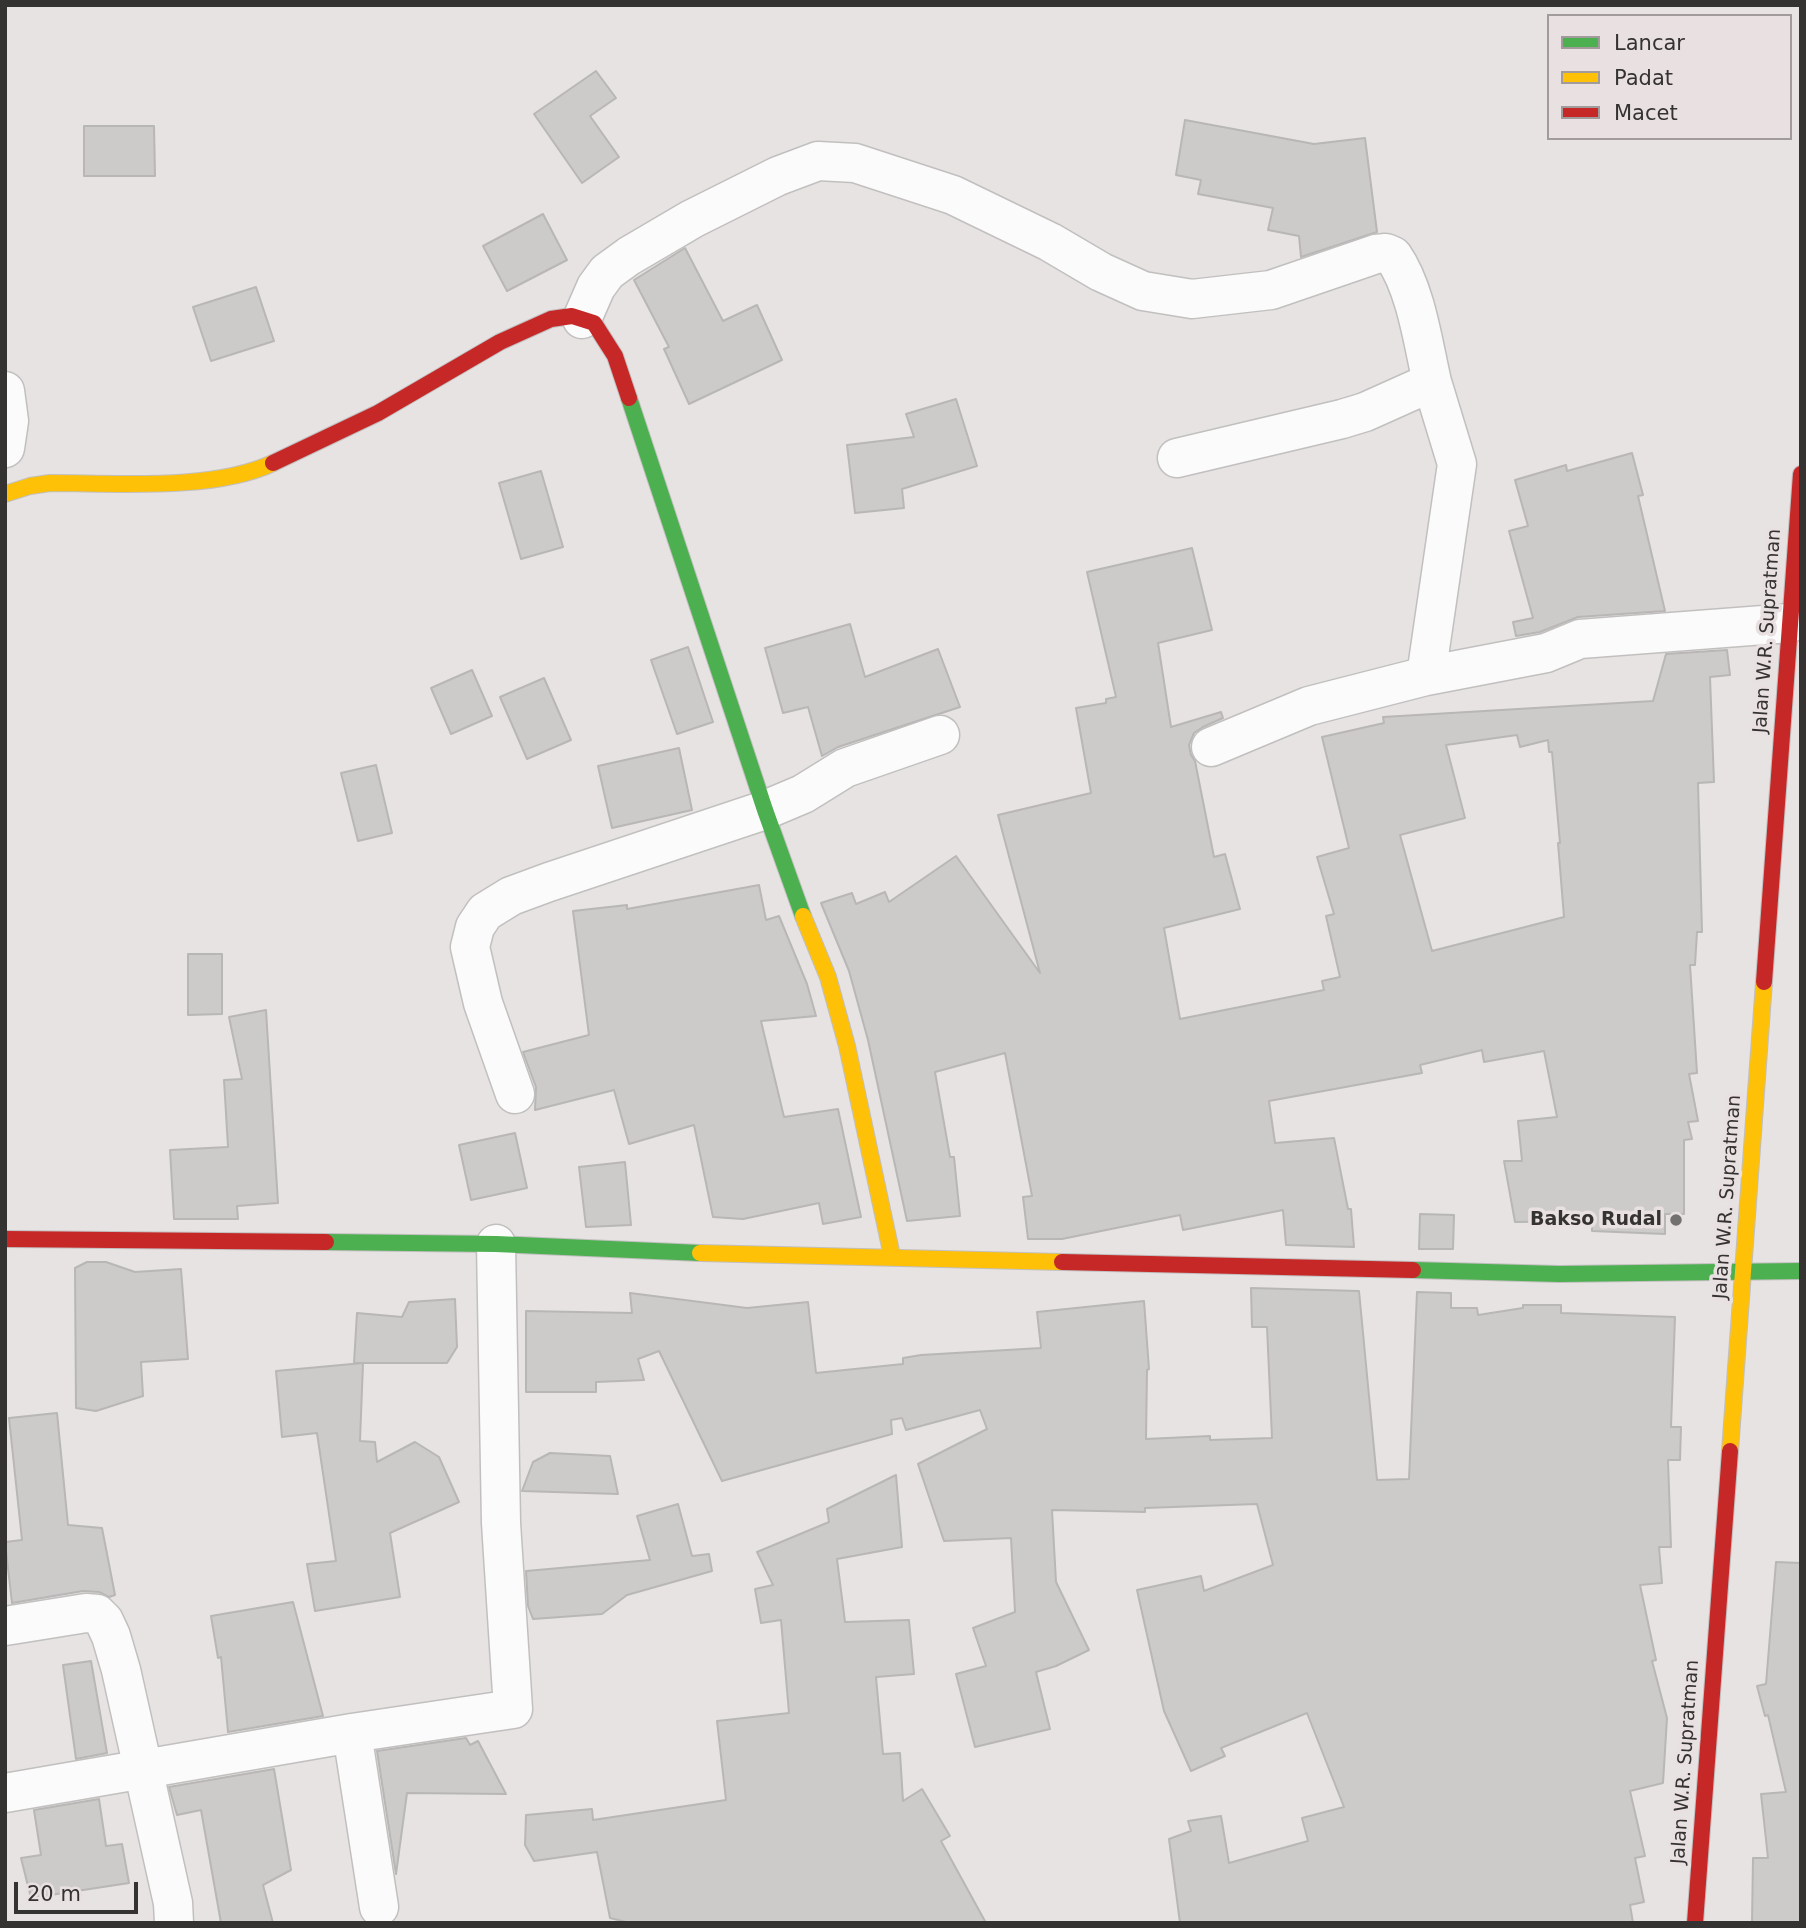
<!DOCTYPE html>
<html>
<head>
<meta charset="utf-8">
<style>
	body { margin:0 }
	#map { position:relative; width:1806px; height:1928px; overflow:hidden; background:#e7e3e3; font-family:"DejaVu Sans",sans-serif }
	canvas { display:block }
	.frame { position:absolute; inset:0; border:7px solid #353232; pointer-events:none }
	.legend { position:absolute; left:1547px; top:14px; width:245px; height:126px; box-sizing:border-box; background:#e9e1e1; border:2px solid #a19b9b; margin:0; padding:9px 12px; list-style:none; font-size:21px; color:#353232 }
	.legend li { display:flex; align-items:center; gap:14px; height:35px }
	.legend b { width:35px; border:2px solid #a19b9b }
	.scale { position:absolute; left:14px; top:1882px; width:124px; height:32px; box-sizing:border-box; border:4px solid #353232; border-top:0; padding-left:9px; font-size:21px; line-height:24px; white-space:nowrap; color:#353232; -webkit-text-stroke:5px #e9e1e1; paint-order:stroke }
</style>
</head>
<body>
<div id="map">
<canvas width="1806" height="1928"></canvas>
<div class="frame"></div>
<ul class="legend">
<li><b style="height:9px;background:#4caf50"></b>Lancar</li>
<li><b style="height:9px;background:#ffc107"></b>Padat</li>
<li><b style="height:9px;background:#c62828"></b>Macet</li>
</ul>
<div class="scale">20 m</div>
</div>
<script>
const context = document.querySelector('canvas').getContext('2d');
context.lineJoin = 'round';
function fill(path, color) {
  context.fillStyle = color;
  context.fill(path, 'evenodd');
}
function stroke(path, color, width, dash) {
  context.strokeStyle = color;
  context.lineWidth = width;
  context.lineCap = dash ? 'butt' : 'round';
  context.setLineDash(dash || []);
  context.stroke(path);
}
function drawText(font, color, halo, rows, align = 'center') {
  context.font = font + ' "DejaVu Sans",sans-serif';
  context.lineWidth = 7;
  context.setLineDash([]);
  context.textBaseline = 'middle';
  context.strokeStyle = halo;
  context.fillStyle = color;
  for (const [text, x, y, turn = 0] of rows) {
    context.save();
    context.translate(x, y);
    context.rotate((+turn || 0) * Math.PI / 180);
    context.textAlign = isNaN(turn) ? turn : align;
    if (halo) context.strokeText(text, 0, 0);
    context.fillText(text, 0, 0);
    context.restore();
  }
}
const building = new Path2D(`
	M 596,71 L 616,98 L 590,116 L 619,157 L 582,183 L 534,114 Z
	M 1185,120 L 1314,144 L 1365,138 L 1377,232 L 1301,257 L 1299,236 L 1268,230 L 1273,208 L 1198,194 L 1201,180 L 1176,175 Z
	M 84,126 L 154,126 L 155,176 L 84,176 Z
	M 543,214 L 567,260 L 507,291 L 483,246 Z
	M 685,248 L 723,321 L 757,305 L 782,360 L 689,404 L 664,349 L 669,347 L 634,280 Z
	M 256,287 L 274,341 L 211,361 L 193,307 Z
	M 956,399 L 977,466 L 902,489 L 904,508 L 855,513 L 847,445 L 914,437 L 906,414 Z
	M 1632,453 L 1643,495 L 1638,496 L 1665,611 L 1578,617 L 1540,632 L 1516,636 L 1513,622 L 1533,618 L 1509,531 L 1528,526 L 1515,480 L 1566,465 L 1567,471 Z
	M 541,471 L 563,547 L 521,559 L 499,483 Z
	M 1192,548 L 1212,630 L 1158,643 L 1171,727 L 1221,712 L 1223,718 L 1203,727 L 1194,733 L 1189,745 L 1191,755 L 1195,761 L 1214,857 L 1225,854 L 1240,909 L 1164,928 L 1180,1019 L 1324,990 L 1322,981 L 1340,977 L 1326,916 L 1334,914 L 1317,857 L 1349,848 L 1322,737 L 1384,723 L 1383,717 L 1653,701 L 1666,654 L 1727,650 L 1730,675 L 1710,677 L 1714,782 L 1698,783 L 1702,932 L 1697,932 L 1695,965 L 1690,965 L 1697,1073 L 1689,1074 L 1698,1121 L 1688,1122 L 1692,1139 L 1684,1140 L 1684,1214 L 1665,1214 L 1665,1234 L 1592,1231 L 1592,1221 L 1515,1222 L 1504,1161 L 1522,1161 L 1518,1121 L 1557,1117 L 1544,1051 L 1484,1062 L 1482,1050 L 1420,1065 L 1422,1073 L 1269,1101 L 1275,1143 L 1334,1138 L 1348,1209 L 1351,1209 L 1354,1247 L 1286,1245 L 1283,1210 L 1183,1230 L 1180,1215 L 1062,1239 L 1028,1239 L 1023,1197 L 1032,1196 L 1005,1053 L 935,1072 L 950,1157 L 954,1157 L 960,1216 L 907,1221 L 868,1040 L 849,971 L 821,903 L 852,893 L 856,904 L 885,892 L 889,902 L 956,856 L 1040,973 L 998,815 L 1091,793 L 1076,708 L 1106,703 L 1106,699 L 1116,697 L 1087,572 ZM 1517,735 L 1520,747 L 1548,740 L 1549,752 L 1552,752 L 1560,843 L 1558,843 L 1564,917 L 1432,951 L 1400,835 L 1465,818 L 1446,745 Z
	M 850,624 L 865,677 L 938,649 L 960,707 L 838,747 L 822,756 L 808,707 L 783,713 L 765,648 Z
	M 688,647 L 713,722 L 677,734 L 651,660 Z
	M 472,670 L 492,716 L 451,734 L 431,688 Z
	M 544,678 L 571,740 L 527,759 L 500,697 Z
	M 679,748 L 692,810 L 612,828 L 598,766 Z
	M 376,765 L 392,833 L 358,841 L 341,773 Z
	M 759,885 L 766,920 L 779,916 L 807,984 L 816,1016 L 761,1021 L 784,1117 L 838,1109 L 861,1217 L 823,1224 L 819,1203 L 743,1219 L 713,1217 L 694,1125 L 629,1144 L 614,1090 L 535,1110 L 536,1087 L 523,1052 L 589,1035 L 573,911 L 627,905 L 627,909 Z
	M 188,954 L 222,954 L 222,1014 L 188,1015 Z
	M 266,1010 L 278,1203 L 237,1206 L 238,1219 L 174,1219 L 170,1150 L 228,1147 L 224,1080 L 242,1079 L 229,1017 Z
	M 515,1133 L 527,1188 L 471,1200 L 459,1145 Z
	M 625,1162 L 631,1225 L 586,1227 L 579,1167 Z
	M 1420,1214 L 1454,1215 L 1453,1249 L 1419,1249 Z
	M 87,1262 L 106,1262 L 135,1272 L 181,1269 L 188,1359 L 141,1362 L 143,1396 L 96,1411 L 76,1408 L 75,1268 Z
	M 1251,1288 L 1359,1291 L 1377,1480 L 1409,1479 L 1417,1292 L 1451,1293 L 1451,1308 L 1477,1308 L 1478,1315 L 1523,1308 L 1523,1305 L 1561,1305 L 1561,1313 L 1675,1317 L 1671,1427 L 1681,1427 L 1680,1460 L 1668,1460 L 1671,1547 L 1659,1547 L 1662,1583 L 1640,1585 L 1656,1660 L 1652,1661 L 1667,1718 L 1663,1783 L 1630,1791 L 1645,1856 L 1635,1858 L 1644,1902 L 1630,1905 L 1633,1923 L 1180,1923 L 1169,1839 L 1191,1831 L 1188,1821 L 1221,1816 L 1229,1863 L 1308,1841 L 1302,1818 L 1344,1807 L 1307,1713 L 1221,1748 L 1225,1756 L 1191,1771 L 1164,1711 L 1137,1590 L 1201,1576 L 1204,1591 L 1273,1565 L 1257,1504 L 1145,1508 L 1145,1512 L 1052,1510 L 1056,1582 L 1089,1650 L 1056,1666 L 1036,1672 L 1050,1729 L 975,1747 L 956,1674 L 986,1666 L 973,1628 L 1015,1612 L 1011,1538 L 944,1541 L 918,1464 L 987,1429 L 980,1410 L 906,1430 L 902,1418 L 891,1420 L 892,1434 L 722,1481 L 659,1351 L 638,1359 L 644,1380 L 596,1382 L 596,1392 L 526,1392 L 526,1311 L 632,1313 L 630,1293 L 747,1308 L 808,1302 L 816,1373 L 903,1364 L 903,1358 L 921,1355 L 1041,1348 L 1037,1312 L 1144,1301 L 1149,1369 L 1147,1370 L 1146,1439 L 1210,1436 L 1210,1440 L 1272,1438 L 1267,1327 L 1252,1327 Z
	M 455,1299 L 457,1347 L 447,1363 L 354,1363 L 357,1313 L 402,1317 L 409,1302 Z
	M 363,1363 L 360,1441 L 375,1442 L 377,1462 L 415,1442 L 439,1457 L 459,1502 L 390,1533 L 400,1597 L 315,1611 L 307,1564 L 336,1561 L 317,1433 L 282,1437 L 276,1371 Z
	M 57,1413 L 68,1525 L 102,1528 L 115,1595 L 109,1597 L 99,1592 L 83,1591 L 12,1603 L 5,1542 L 22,1540 L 9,1418 Z
	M 550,1453 L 610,1456 L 618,1494 L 522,1491 L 533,1462 Z
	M 896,1475 L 902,1547 L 837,1559 L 845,1622 L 909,1620 L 914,1674 L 876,1677 L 883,1754 L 900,1753 L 903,1801 L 922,1789 L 950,1836 L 941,1841 L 986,1923 L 630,1923 L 610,1918 L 597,1852 L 534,1861 L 525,1845 L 526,1815 L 592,1809 L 593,1820 L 726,1800 L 717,1721 L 789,1713 L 781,1620 L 761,1623 L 755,1589 L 773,1585 L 757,1552 L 829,1522 L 827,1509 Z
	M 678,1504 L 692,1556 L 709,1554 L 712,1571 L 627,1595 L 602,1614 L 533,1619 L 528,1606 L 526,1571 L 650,1560 L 637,1516 Z
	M 1776,1562 L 1801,1563 L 1801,1923 L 1752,1923 L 1753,1858 L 1768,1858 L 1761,1794 L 1786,1792 L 1768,1715 L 1765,1716 L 1757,1686 L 1766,1684 Z
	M 293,1602 L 323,1716 L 228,1732 L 221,1657 L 218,1658 L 211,1616 Z
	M 91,1661 L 107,1753 L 76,1759 L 63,1665 Z
	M 466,1738 L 470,1745 L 478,1741 L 506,1794 L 407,1793 L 396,1874 L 377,1751 Z
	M 274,1769 L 291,1870 L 263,1885 L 273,1923 L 221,1923 L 201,1810 L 177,1815 L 169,1787 Z
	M 99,1799 L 106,1846 L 122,1844 L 129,1883 L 31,1898 L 21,1858 L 41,1855 L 34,1810 Z`);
fill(building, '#cdcaca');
stroke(building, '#b9b6b6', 2);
const street = new Path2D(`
	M 582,319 L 596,287 L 607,272 L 629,256 L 692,219 L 778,176 L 818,161 L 855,163 L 953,195 L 1050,242 L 1101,272 L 1143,291 L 1192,299 L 1271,290 L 1376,254 L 1386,253 L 1393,256 C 1416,289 1423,343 1432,382 L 1365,412 L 1342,419 L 1177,458
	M 5,391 L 9,421 L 5,448
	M 1426,676 L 1457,464 L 1432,382
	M 1211,747 L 1309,706 L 1426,676 L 1546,653 L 1580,639 L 1790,623
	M 515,1094 L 483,1003 L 470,947 L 475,927 L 485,912 L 511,896 L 549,882 L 765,810 L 803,794 L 845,768 L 940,735
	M 5,1626 L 86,1613 L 97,1614 L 104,1621 L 111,1636 L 121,1670 L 173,1903 L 174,1923
	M 5,1793 L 352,1733
	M 379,1907 L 352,1733 L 513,1709 L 501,1523 L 496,1244`);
const fast = new Path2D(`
	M 629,398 L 765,810 L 803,916
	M 326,1242 L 496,1244 L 700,1253
	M 1413,1270 L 1559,1274 L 1801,1271`);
const slow = new Path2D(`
	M 5,494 L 30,486 L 50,483 C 115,483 214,491 273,463
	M 803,916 L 828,977 L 847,1046 L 892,1256
	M 700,1253 L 1062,1262
	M 1730,1451 L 1764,982`);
const jam = new Path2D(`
	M 273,463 L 378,413 L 500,342 L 551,319 L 572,316 L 594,323 L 615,356 L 629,398
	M 1764,982 L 1801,474
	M 5,1239 L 326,1242
	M 1062,1262 L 1413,1270
	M 1695,1923 L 1730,1451`);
stroke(street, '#c2bfbf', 41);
stroke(fast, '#c2bfbf', 18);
stroke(slow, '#c2bfbf', 18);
stroke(jam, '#c2bfbf', 18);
stroke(street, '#fbfbfb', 38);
stroke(fast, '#4caf50', 16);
stroke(slow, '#ffc107', 16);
stroke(jam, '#c62828', 16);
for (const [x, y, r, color] of [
	[1676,1220,7,"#737070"]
]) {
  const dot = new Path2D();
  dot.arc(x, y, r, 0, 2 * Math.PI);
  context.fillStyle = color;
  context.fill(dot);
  stroke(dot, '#e9e1e1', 2.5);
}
drawText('19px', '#353232', '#e9e1e1', [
	["Jalan W.R. Supratman",1768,631,-86],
	["Jalan W.R. Supratman",1728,1197,-86],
	["Jalan W.R. Supratman",1686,1762,-86]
]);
drawText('bold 19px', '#353232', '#e9e1e1', [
	["Bakso Rudal",1662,1220]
], 'right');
</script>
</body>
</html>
